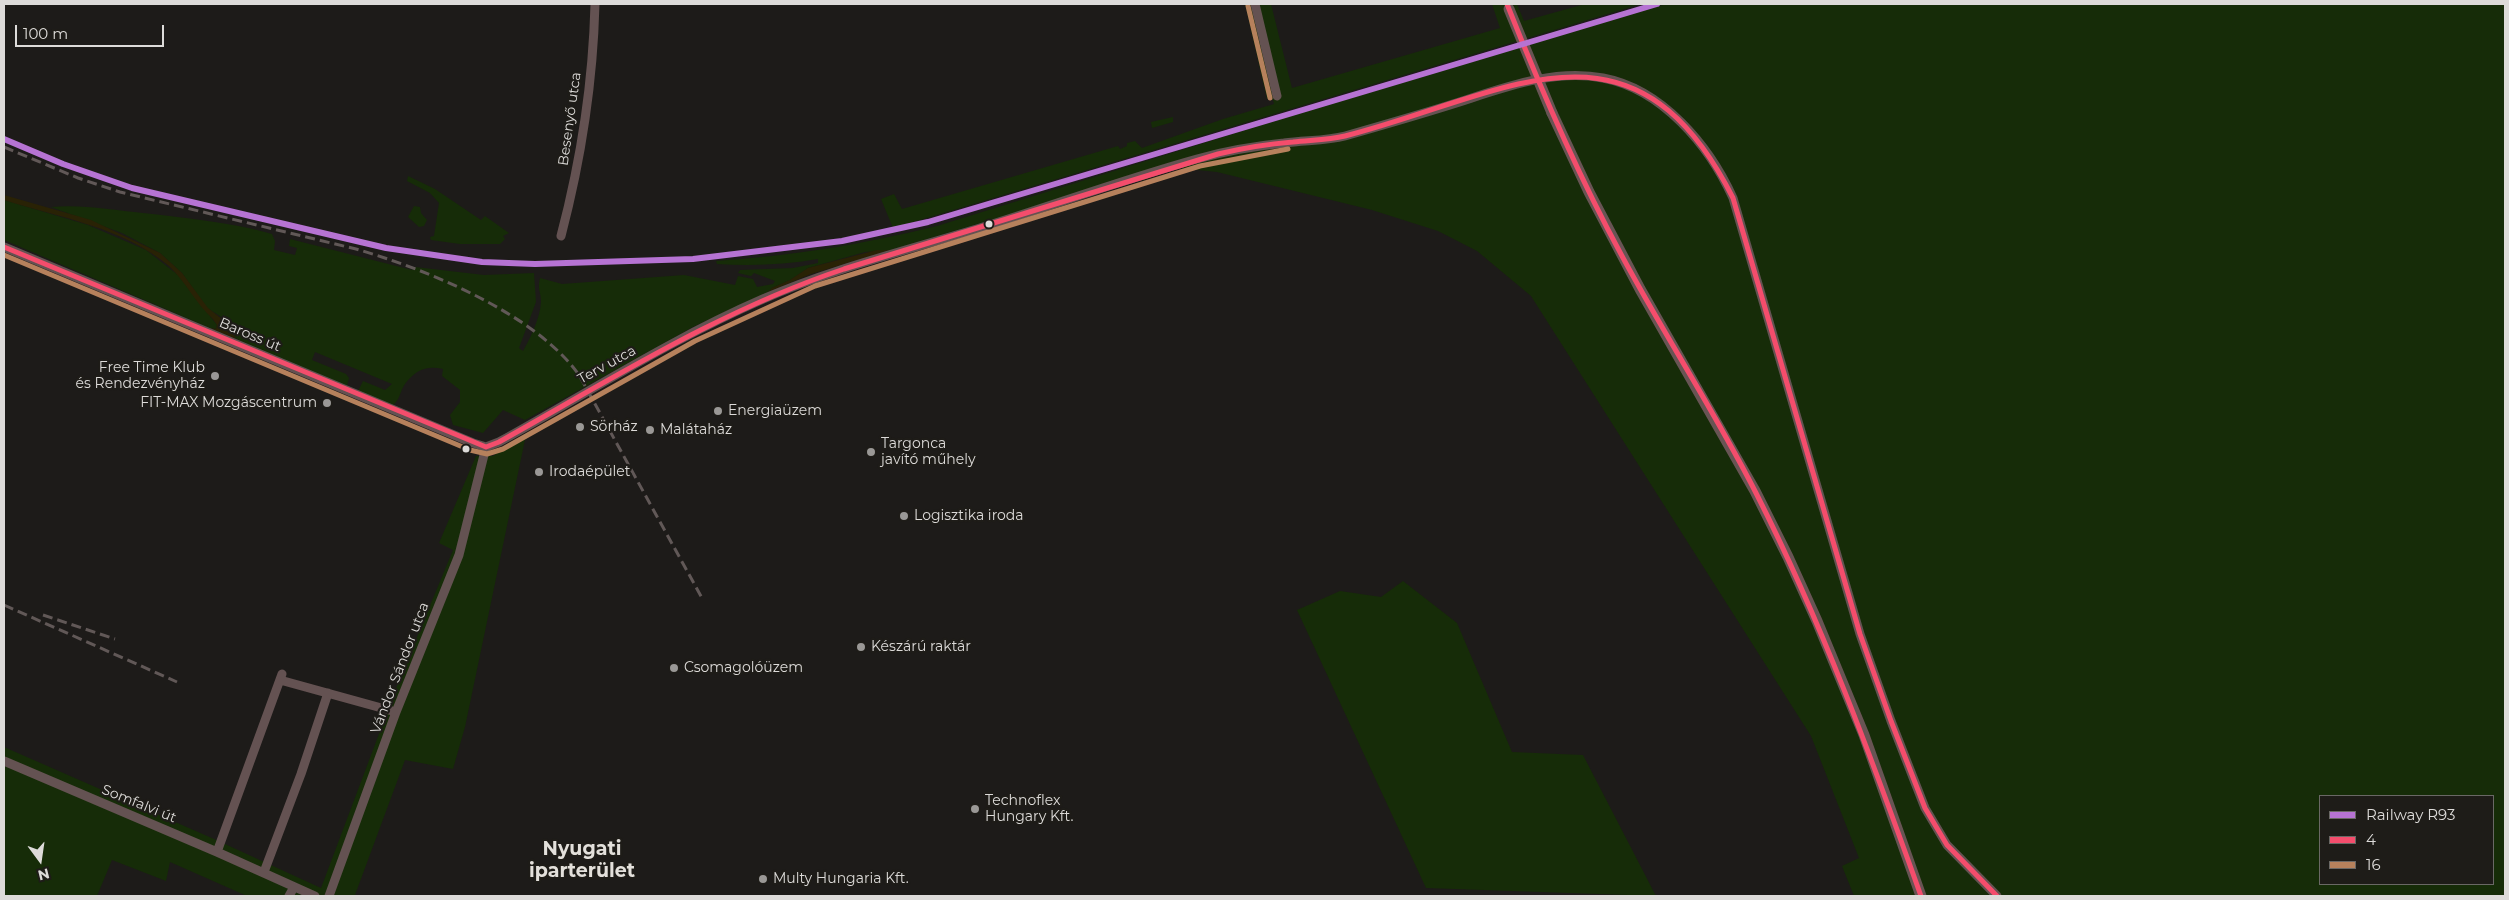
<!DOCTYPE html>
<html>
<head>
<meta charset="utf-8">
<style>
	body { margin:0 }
	#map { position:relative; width:2509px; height:900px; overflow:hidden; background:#1d1b19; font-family:Montserrat,sans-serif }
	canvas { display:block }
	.frame { position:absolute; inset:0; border:5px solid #dddbd9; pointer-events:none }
	.legend { position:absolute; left:2319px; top:795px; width:175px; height:90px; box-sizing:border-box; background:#1e1c18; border:1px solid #6a6865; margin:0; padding:6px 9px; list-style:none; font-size:15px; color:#dddbd9 }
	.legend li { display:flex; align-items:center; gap:10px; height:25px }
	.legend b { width:25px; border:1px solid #6a6865 }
	.north { position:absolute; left:15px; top:835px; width:50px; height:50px; -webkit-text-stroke:4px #1e1c18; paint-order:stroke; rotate:166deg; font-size:14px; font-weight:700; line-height:20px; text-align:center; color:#dddbd9 }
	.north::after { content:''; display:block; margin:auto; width:18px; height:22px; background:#dddbd9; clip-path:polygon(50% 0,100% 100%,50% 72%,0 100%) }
	.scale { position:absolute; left:15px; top:25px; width:149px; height:22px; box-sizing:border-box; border:2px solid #dddbd9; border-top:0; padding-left:6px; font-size:15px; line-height:18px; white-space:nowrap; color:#dddbd9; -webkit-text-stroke:4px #1e1c18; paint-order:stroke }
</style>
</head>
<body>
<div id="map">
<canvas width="2509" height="900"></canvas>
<div class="frame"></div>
<ul class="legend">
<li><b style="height:6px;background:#b673d3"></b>Railway R93</li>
<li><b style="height:6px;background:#f44d6c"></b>4</li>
<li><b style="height:6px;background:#b6815c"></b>16</li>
</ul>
<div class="north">N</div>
<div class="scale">100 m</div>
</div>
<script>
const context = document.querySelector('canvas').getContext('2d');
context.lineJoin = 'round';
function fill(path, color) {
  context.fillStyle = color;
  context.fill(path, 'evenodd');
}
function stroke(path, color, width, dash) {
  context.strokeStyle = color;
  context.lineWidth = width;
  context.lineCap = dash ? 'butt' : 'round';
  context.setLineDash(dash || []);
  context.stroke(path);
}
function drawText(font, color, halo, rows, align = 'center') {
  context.font = font + ' Montserrat,sans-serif';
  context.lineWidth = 4.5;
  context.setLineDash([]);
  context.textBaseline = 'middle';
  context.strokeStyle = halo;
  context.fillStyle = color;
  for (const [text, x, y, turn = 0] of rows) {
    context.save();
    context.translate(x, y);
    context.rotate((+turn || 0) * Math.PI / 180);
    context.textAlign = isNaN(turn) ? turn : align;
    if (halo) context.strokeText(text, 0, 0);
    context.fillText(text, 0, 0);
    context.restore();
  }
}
fill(new Path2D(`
	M 1245,4 L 1271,4 L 1292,88 L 1500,28 L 1492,4 L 1517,4 L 1524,21 L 1585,4 L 1641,4 L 893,228 L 881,199 L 894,194 L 902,209 L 1118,146 L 1120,149 L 1127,146 L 1127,143 L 1135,141 L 1142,148 L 1223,119 L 1274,104 L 1272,97 L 1267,99 Z
	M 1666,4 L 2505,4 L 2505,896 L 1854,896 L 1842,866 L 1859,858 L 1811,736 L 1531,296 L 1477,251 L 1438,231 L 1372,210 L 1217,172 L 1168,167 L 1145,180 L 1115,183 L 890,250 L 865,252 L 808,268 L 790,280 L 772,288 L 768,292 L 693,327 L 525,420 L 503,410 L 483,433 L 453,425 L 450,415 L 460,402 L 460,390 L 442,376 L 443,369 C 427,365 415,370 405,384 C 400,391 400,400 393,405 L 358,391 L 363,381 L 385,390 L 392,384 L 315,352 L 312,360 L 346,374 L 349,378 L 347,386 L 241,341 L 235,338 L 234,331 L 220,316 L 207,308 L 182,273 L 160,253 L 122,233 L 51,207 C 81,204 113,210 143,213 C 186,218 230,222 272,234 L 275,241 L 274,250 L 295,255 L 297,248 L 289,246 L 290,239 L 412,270 L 415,267 L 484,275 L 534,273 L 536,302 L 519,348 L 523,351 C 531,337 540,318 541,302 C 541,291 537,290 540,278 L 562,284 L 684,275 L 735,285 L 738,276 L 753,279 L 757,287 L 773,284 L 775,281 L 754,273 L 751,276 L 738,273 L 740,270 L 793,268 L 818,263 L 818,259 C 784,265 751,266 717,264 L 716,261 C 791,256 865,244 937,226 L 1278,120 ZM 2320,796 L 2493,796 L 2493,884 L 2320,884 Z
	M 1173,117 L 1173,122 L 1152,128 L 1151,122 Z
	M 408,176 L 435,189 L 481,220 L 485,216 L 509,233 L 503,236 L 505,239 L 500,244 L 460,244 L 431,240 L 430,237 L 434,236 L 439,203 L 430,193 L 407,181 Z
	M 4,200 L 88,225 L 146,250 L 178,275 L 217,325 L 216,329 L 210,328 L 4,240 Z
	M 414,206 L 420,207 L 421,213 L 427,220 L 424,226 L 419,227 L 408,217 Z
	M 526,435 L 465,727 L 453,769 L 405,760 L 355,895 L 358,896 L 247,896 L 170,862 L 166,881 L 112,860 L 97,896 L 4,896 L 4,747 L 214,839 L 321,888 L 400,678 L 453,550 L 439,543 L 476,456 L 493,456 Z
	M 1403,581 L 1457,623 L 1512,752 L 1583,755 L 1656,896 L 1426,888 L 1297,610 L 1340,591 L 1381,597 Z`), '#162c08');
fill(new Path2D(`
	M 4,195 L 91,220 L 160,253 L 182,273 L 208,308 L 233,328 L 235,338 L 241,341 L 210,328 L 216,329 L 217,325 L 213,319 C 196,304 186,282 169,266 C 124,228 59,217 4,200 Z
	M 877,250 L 890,250 L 811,274 L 768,292 L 772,288 L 790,280 L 808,268 Z`), '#292205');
stroke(new Path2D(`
	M 1255,4 L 1277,96
	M 561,236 C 581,160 593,82 595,4
	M 4,247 L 473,443 L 486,447
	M 486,447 L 499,442 C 586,394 671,339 763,299 C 834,268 909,250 983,227 C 1054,205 1125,179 1197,159 C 1225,151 1255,146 1284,143 C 1304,140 1326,141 1345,136 C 1380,126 1415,116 1450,105 C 1498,90 1551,68 1603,78 C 1662,89 1709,145 1733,198 L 1860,634 L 1891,721 L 1925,808 L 1947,845 L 1997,896
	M 280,680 L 396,712
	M 4,761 L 217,852 L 315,896
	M 217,852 L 282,674
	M 264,872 L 301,774 L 328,693
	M 289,896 L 294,887
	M 329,896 L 396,712 L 459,555 L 486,447`), '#645252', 9);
stroke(new Path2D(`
	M 1552,113 L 1589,192 L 1640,289 L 1755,491 L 1788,557 L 1817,621 L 1864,735 L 1921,896`), '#685454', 11);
stroke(new Path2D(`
	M 4,147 L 78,178 L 120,192 L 356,249 C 426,269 536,314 579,375 L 702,598
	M 4,605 L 177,682
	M 43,615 L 115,639`), '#615857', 3, [10, 5]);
stroke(new Path2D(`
	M 1509,9 L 1552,113`), '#685454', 11);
stroke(new Path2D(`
	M 1507,4 C 1541,90 1578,175 1622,256 C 1665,336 1715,412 1756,493 C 1822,623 1872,759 1921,896
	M 4,247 L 486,447 L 499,442 C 612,379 721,310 844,269 L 1218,154 C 1243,148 1268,144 1293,142 C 1310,140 1328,140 1345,136 C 1506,95 1633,0 1733,198 L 1860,634 L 1891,721 L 1925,808 L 1947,845 L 1997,896`), '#f44d6c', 5);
stroke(new Path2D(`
	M 1248,6 L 1270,98
	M 4,255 L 470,450 L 487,454 L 503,449 L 695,341 L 815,286 L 1200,166 L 1288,149`), '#b6815c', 5);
stroke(new Path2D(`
	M 4,139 L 63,164 L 132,188 L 386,248 L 482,262 L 535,264 L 693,259 L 842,241 L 928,222 L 1657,4`), '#b673d3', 6);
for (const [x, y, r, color] of [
	[989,224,4.5,"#dddbd9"],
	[215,376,5,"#9a9896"],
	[327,403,5,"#9a9896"],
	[718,411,5,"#9a9896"],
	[580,427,5,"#9a9896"],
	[650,430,5,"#9a9896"],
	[466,449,4.5,"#dddbd9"],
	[871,452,5,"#9a9896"],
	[539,472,5,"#9a9896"],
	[904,516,5,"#9a9896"],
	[861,647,5,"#9a9896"],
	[674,668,5,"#9a9896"],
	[975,809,5,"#9a9896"],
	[763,879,5,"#9a9896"]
]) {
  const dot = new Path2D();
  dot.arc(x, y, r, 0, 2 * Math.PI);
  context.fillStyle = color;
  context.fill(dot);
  stroke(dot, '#1e1c18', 2);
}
drawText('14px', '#dddbd9', '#1e1c18', [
	["Besenyő utca",570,119,-82],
	["Baross út",250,335,23],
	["Terv utca",607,365,-29],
	["Vándor Sándor utca",400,668,-69],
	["Somfalvi út",139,804,22]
]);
drawText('14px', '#dddbd9', '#1e1c18', [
	["Free Time Klub",205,368,"right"],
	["és Rendezvényház",205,384,"right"],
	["FIT-MAX Mozgáscentrum",317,403,"right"],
	["Energiaüzem",728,411],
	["Sörház",590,427],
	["Malátaház",660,430],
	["Targonca",881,444],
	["javító műhely",881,460],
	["Irodaépület",549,472],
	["Logisztika iroda",914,516],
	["Készárú raktár",871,647],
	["Csomagolóüzem",684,668],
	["Technoflex",985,801],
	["Hungary Kft.",985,817],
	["Multy Hungaria Kft.",773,879]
], 'left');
drawText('bold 19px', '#e3e0db', '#1e1c18', [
	["Nyugati",582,849],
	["iparterület",582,871]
]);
</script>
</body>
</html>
